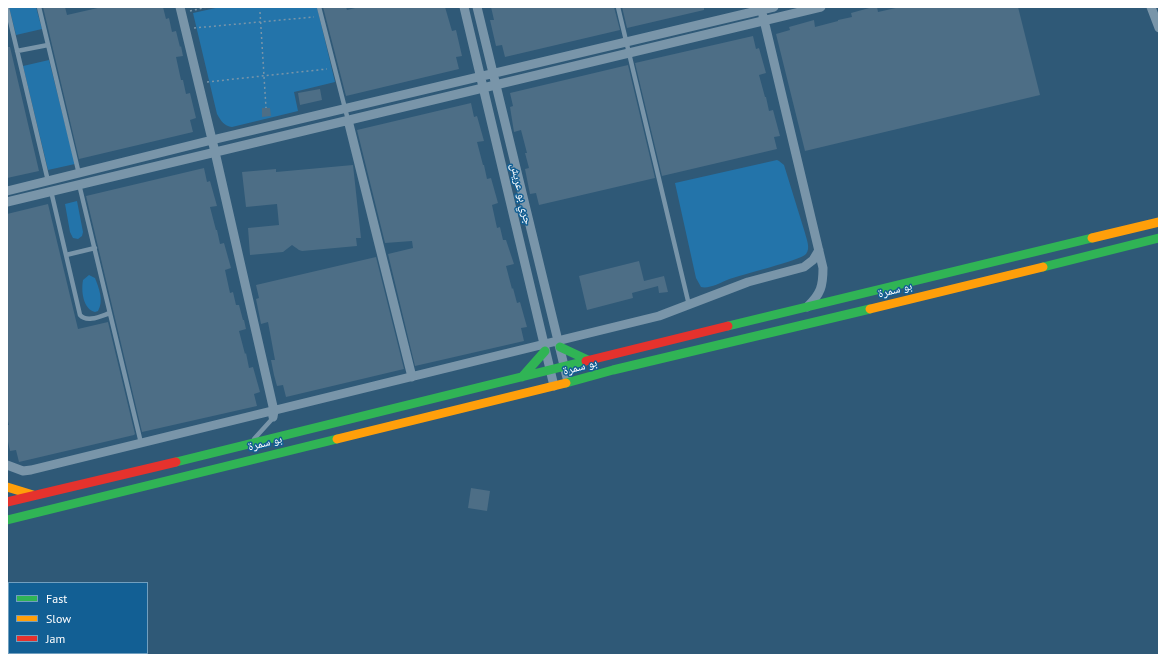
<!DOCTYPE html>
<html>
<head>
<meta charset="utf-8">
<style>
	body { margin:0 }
	#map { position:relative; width:1166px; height:662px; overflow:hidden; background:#2f5977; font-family:"PT Sans",sans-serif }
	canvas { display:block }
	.frame { position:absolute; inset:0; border:8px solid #fff; pointer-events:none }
	.legend { position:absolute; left:8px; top:582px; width:140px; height:72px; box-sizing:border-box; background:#125f94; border:1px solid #719fbf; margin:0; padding:5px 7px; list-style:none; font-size:12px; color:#fff }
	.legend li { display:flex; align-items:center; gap:8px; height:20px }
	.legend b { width:20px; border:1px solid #719fbf }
</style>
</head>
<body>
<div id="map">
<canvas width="1166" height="662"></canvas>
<div class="frame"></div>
<ul class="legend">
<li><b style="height:5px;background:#30b455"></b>Fast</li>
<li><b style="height:5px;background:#ff9f0a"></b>Slow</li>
<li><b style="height:5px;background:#e5322d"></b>Jam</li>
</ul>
</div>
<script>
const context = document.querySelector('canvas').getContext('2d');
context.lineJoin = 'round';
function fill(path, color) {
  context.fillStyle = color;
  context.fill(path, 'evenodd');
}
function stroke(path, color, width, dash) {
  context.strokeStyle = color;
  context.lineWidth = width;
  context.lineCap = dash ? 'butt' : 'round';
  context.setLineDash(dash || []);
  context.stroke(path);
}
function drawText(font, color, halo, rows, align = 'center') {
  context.font = font + ' "PT Sans","Noto Naskh Arabic",sans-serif';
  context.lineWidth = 3;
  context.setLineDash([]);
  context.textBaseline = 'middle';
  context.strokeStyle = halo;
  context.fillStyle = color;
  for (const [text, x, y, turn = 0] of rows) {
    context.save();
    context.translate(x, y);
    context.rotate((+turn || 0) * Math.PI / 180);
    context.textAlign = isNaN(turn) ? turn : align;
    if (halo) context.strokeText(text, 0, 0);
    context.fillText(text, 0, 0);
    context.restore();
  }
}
fill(new Path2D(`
	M 9,7 L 36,7 L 42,29 L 16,35 Z
	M 220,7 L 317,7 L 335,82 L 294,92 L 298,111 L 232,127 C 224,126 221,121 217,114 L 193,13 Z
	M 49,60 L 75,164 L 48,170 L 23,66 Z
	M 777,160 L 779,161 L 784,165 L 805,233 C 806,238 811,248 806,254 C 799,261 742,274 727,280 C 720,283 709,289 701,287 L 696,278 L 675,183 Z
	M 77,201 L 83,232 L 82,236 L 78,239 L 73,238 L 70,232 L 65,204 Z
	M 89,275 L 95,278 C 99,288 104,301 98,311 L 95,312 C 83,309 81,291 83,280 Z`), '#2374aa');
fill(new Path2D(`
	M 43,7 L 65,7 L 67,15 L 102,7 L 163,7 L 166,19 L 169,18 L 172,32 L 176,31 L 180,47 L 181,46 L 183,56 L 176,57 L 181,80 L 183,80 L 186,94 L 190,93 L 196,118 L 190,120 L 193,132 L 79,159 Z
	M 323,7 L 346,7 L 347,10 L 359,7 L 445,7 L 452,31 L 456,30 L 462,56 L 456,57 L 459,69 L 346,96 Z
	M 491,7 L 614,7 L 620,30 L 505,57 L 502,45 L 496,46 L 490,20 L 494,20 Z
	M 622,7 L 704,7 L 704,10 L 627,28 Z
	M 873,7 L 877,7 L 878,12 L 900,7 L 1018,7 L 1040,95 L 805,151 L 776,34 L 790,30 L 789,27 L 814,20 L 815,27 L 838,21 L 838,20 L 852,17 L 851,13 Z
	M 753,36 L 756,49 L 759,48 L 766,73 L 759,75 L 765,97 L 766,97 L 769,111 L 773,110 L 780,136 L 774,137 L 777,149 L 662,176 L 635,63 Z
	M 7,47 L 10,47 L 39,171 L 7,178 Z
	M 628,65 L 655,178 L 539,205 L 536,193 L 530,194 L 525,169 L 529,168 L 525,153 L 527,153 L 521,130 L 514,132 L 510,107 L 513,106 L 510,93 Z
	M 320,89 L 322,100 L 300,105 L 298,93 Z
	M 471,103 L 474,117 L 477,116 L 484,141 L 477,142 L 483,165 L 484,165 L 487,179 L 491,178 L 498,203 L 492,205 L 497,228 L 500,227 L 503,240 L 506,240 L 514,264 L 506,266 L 512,289 L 513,288 L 517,303 L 520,302 L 527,327 L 521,328 L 524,341 L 415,366 L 388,254 L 413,248 L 412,241 L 385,243 L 357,130 Z
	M 262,108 L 270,108 L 271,116 L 262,117 Z
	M 353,165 L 361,238 L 356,238 L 357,246 L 302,251 L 299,250 L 292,245 L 283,252 L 250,255 L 248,228 L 279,225 L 277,204 L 246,207 L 242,172 L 276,169 L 276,172 Z
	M 204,168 L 207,182 L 210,181 L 217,206 L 210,207 L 216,230 L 217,230 L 220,244 L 224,243 L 231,268 L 225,270 L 230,293 L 233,292 L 236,305 L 239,305 L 243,320 L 244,320 L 246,329 L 239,331 L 245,354 L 246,353 L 249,368 L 253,367 L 260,392 L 254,394 L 257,406 L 142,432 L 86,196 Z
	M 48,204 L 78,329 L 108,322 L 135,434 L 134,435 L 19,462 L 16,450 L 10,451 L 7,437 L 7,425 L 9,425 L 7,418 L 7,214 Z
	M 376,257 L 404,369 L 286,397 L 283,385 L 277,386 L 274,375 L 271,360 L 275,360 L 268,322 L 261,324 L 256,299 L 259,298 L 256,285 Z
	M 639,261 L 644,281 L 664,276 L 668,292 L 659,293 L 658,286 L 632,293 L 633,298 L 587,310 L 579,276 Z
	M 471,488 L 490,491 L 487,511 L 468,508 Z`), '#4d6e86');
stroke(new Path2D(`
	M 190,11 L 207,7
	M 260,12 L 266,108
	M 194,28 L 314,17
	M 207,82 L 327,69`), '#7995a9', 1.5, [2, 3]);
stroke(new Path2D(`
	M 39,7 L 79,174
	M 319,7 L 348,120
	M 618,7 L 689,305
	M 7,8 L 48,181
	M 17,51 L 48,45
	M 79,184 L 141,443
	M 51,191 L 80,315 C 87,323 101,316 110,313
	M 66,255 L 95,248
	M 254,439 L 273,418`), '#7995a9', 4.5);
stroke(new Path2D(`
	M 180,7 L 215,152 L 274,411 L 273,417
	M 464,7 L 554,386
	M 477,7 L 568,382
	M 1151,7 L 1159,28
	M 763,16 L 823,268 C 823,286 821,294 807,307
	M 348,120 L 412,377
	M 7,191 L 212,140 L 774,7
	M 7,202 L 821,7
	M 7,465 L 23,471 L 31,470 L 659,316 L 748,282 L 804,267 L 813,260 L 819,250`), '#7995a9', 9);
stroke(new Path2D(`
	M 1043,267 L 1159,238
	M 728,326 L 1092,238
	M 560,347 L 590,361
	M 522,377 L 545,351
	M 566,383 L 613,370 L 870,309
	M 176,462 L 586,361
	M 7,520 L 337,439`), '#30b455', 9);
stroke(new Path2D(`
	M 1092,238 L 1159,222
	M 870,309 L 1043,267
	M 337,439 L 566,383
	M 7,487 L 33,495`), '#ff9f0a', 9);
stroke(new Path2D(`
	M 586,361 L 728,326
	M 7,502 L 176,462`), '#e5322d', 9);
drawText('12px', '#fff', '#125f94', [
	["جري بو عريش",521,194,77],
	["بو سمرة",895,290,-14],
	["بو سمرة",580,367,-15],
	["بو سمرة",265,443,-14]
]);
</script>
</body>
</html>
